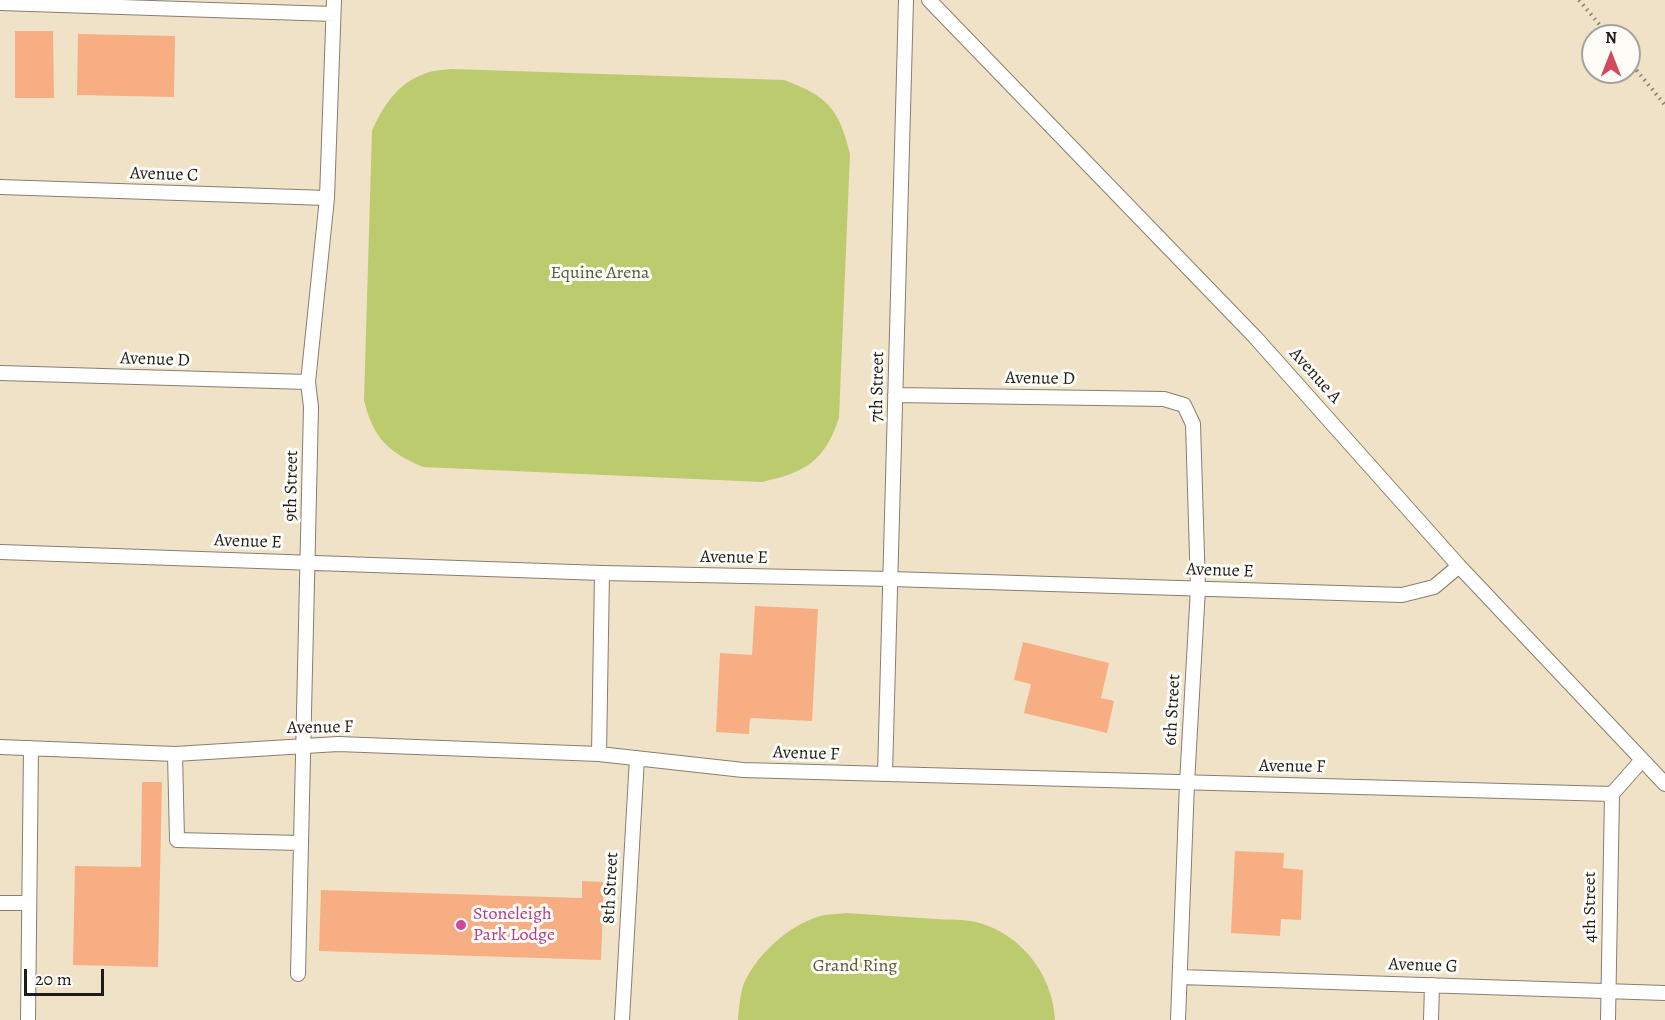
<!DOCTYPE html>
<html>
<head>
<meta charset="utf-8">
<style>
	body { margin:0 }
	#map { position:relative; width:1665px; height:1020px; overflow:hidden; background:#f0e2c6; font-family:Alegreya,serif }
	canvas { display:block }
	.north { position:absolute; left:1581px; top:24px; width:60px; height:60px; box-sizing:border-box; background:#fdfcf7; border:2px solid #a3a29f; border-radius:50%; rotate:0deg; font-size:16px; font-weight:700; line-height:24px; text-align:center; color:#1c1c1c }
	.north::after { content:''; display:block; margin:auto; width:21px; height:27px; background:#d1495b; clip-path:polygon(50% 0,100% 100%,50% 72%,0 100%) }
	.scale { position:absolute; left:24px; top:969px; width:80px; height:27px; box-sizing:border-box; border:3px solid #1c1c1c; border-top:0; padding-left:8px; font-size:18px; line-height:21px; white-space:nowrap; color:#1c1c1c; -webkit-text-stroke:4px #fdfcf7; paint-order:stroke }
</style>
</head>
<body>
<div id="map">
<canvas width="1665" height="1020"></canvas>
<div class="north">N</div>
<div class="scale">20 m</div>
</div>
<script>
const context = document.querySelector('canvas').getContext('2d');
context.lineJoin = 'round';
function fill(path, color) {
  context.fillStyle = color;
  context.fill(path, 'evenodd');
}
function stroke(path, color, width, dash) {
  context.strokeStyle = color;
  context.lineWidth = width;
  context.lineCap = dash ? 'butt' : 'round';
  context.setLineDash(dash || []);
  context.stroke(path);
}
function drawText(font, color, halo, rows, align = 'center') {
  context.font = font + ' Alegreya,serif';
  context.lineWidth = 6;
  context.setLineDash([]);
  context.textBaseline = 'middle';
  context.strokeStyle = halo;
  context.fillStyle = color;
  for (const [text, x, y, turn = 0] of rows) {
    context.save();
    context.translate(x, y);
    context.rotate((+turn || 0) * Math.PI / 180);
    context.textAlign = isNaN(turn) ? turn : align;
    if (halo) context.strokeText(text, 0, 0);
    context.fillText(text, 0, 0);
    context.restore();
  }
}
fill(new Path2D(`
	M 452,69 L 784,80 C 827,96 839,108 850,154 L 839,418 C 824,462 806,472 762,482 L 423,467 C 388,452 373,438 364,400 L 372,131 C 383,106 397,84 424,74 C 432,70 443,70 452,69 Z
	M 847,913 C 876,915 905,917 935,919 C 948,920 963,919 976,922 C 1021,933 1053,975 1055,1020 L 738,1020 C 739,1008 740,994 744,983 C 758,953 791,923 824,915 C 831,914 839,914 847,913 Z`), '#bccb6e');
fill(new Path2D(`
	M 15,31 L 53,31 L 54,98 L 15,98 Z
	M 78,34 L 175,36 L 174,97 L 77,95 Z
	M 755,606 L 818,609 L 812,721 L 750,718 L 749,734 L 716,732 L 720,653 L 752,655 Z
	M 1023,642 L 1109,663 L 1101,698 L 1114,701 L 1107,733 L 1024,713 L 1031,684 L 1014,680 Z
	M 142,782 L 162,782 L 158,967 L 73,965 L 75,866 L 141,867 Z
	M 1235,851 L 1284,853 L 1283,868 L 1303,870 L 1301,920 L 1281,919 L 1280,936 L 1231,933 Z
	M 582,881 L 604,882 L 601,960 L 319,951 L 321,890 L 582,898 Z`), '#f7ae83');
const lane = new Path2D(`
	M 929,0 L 1255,337 L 1459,566 L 1665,784
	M 0,3 L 333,14
	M 0,187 L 327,198
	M 0,373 L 308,382
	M 895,395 L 1164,399 L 1184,405 L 1193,424 L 1198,588 L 1187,783 L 1178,1020
	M 0,552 L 602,573 L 891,579 L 1402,595 L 1434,587 L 1459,566
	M 0,747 L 175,754 L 338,744 L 599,754 L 743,770 L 1612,794
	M 175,754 L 177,840 L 301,843
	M 599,754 L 602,573
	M 885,774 L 906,0
	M 1612,794 L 1642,760
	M 0,903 L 29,903
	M 298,974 L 311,407 L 308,382 L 327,198 L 334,0
	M 1180,977 L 1665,993
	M 28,1020 L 31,748
	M 622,1020 L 637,758
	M 1431,1020 L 1432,985
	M 1608,1020 L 1612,794`);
stroke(lane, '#867f71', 16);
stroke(new Path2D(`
	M 1579,0 L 1609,36
	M 1629,61 L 1665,105`), '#867f71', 4, [1.5, 4.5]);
stroke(lane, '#fff', 14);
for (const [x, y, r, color] of [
	[461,925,6,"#d1479c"]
]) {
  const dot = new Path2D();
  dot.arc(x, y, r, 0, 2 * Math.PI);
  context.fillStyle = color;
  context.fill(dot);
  stroke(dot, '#fdfcf7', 2);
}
drawText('18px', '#1c1c1c', '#fdfcf7', [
	["Avenue C",164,175,2],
	["Avenue D",155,360,2],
	["Avenue A",1315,376,48],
	["Avenue D",1040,379,1],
	["7th Street",878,387,-89],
	["9th Street",292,486,-89],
	["Avenue E",248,542,2],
	["Avenue E",734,558,1],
	["Avenue E",1220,571,2],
	["6th Street",1173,710,-87],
	["Avenue F",320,728,-1],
	["Avenue F",806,754,2],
	["Avenue F",1292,767,1],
	["8th Street",611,888,-87],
	["4th Street",1591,907,-90],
	["Avenue G",1423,966,2]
]);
drawText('18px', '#545939', '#fdfcf7', [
	["Equine Arena",600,274],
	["Grand Ring",855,967]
]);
drawText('18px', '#b23c85', '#fdfcf7', [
	["Stoneleigh",473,915],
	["Park Lodge",473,936]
], 'left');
</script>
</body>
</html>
